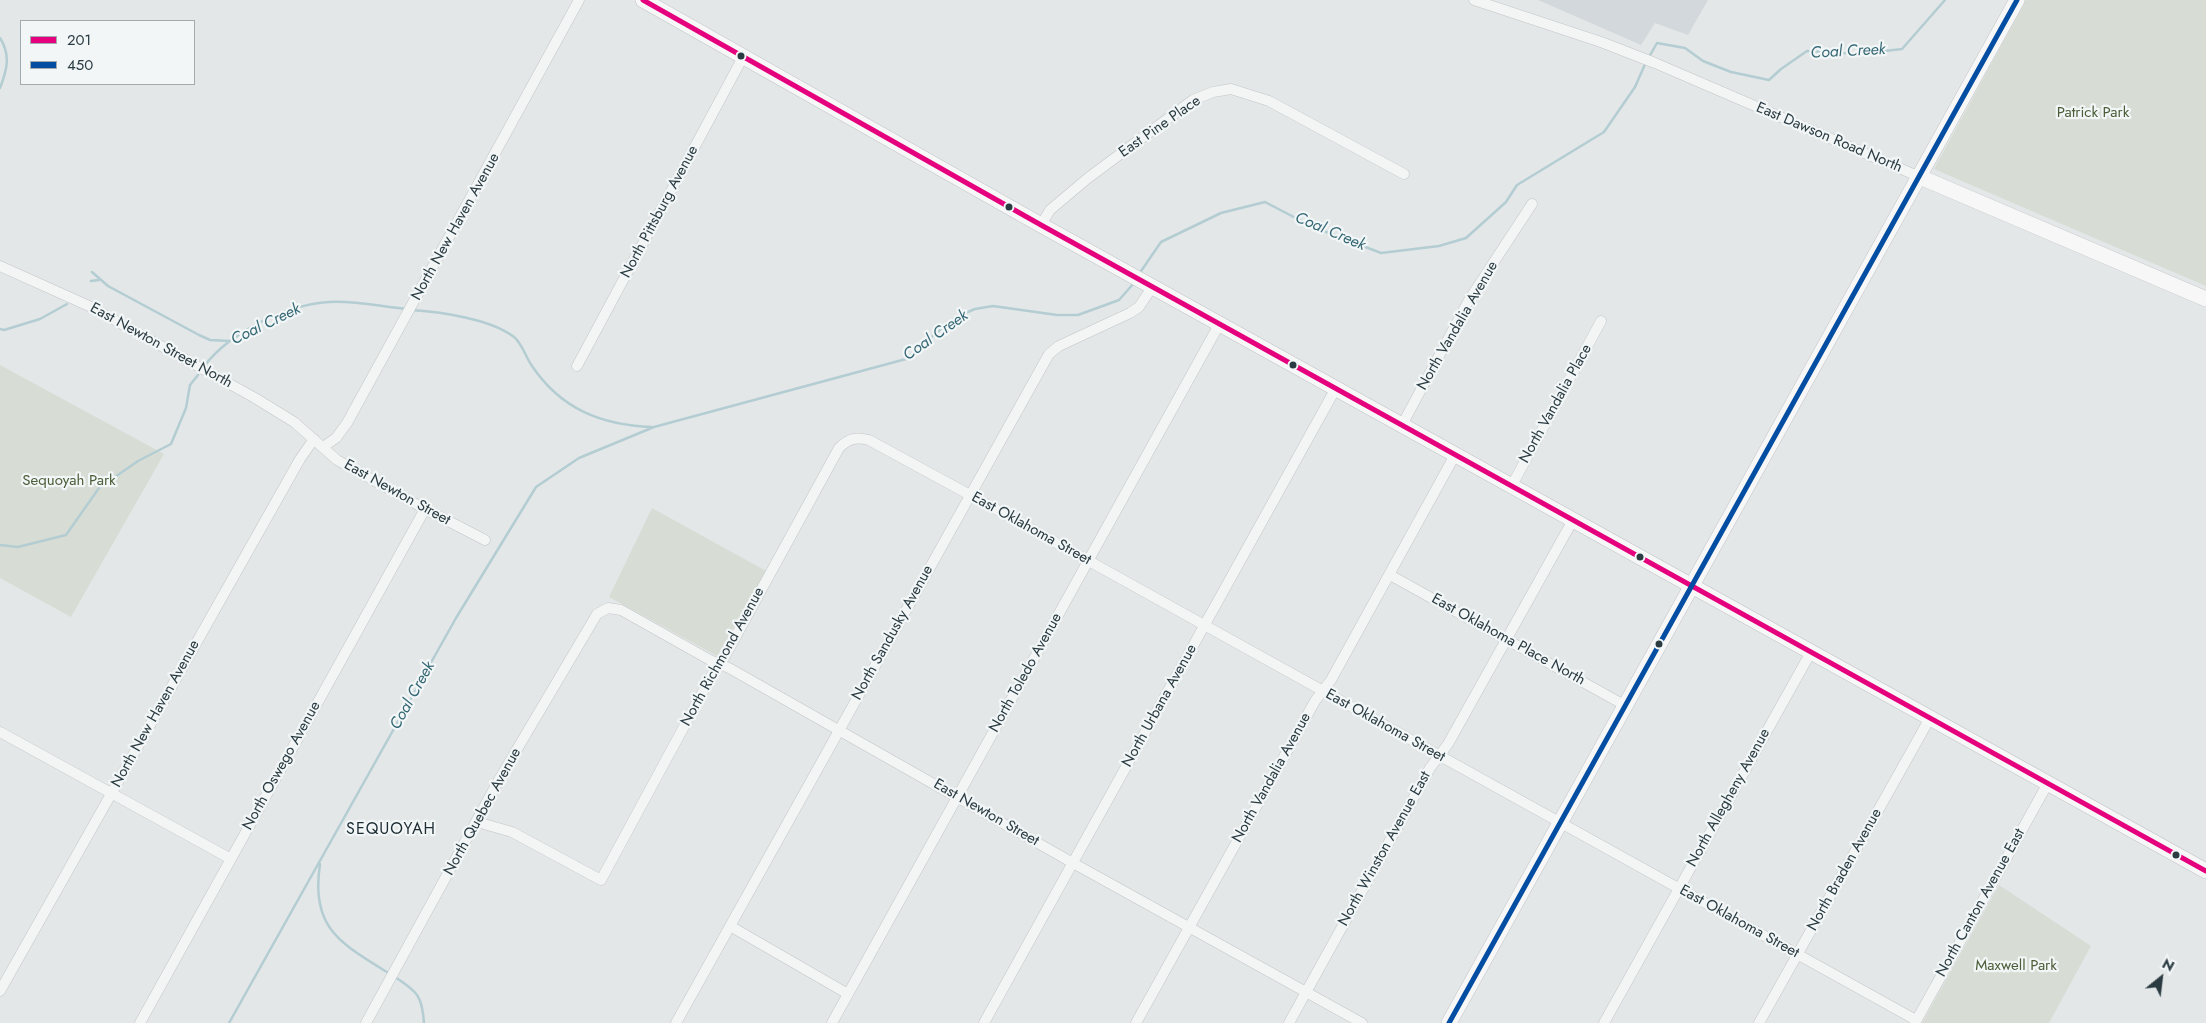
<!DOCTYPE html>
<html>
<head>
<meta charset="utf-8">
<style>
	body { margin:0 }
	#map { position:relative; width:2206px; height:1023px; overflow:hidden; background:#e4e7e8; font-family:Jost,sans-serif }
	canvas { display:block }
	.legend { position:absolute; left:20px; top:20px; width:175px; height:65px; box-sizing:border-box; background:#f2f6f7; border:1px solid #a2abaf; margin:0; padding:6px 9px; list-style:none; font-size:15px; color:#2a3b42 }
	.legend li { display:flex; align-items:center; gap:10px; height:25px }
	.legend b { width:25px; border:1px solid #a2abaf }
	.north { position:absolute; left:2136px; top:953px; width:50px; height:50px; -webkit-text-stroke:4px #f2f6f7; paint-order:stroke; rotate:29deg; font-size:14px; font-weight:700; line-height:20px; text-align:center; color:#2a3b42 }
	.north::after { content:''; display:block; margin:auto; width:18px; height:22px; background:#2a3b42; clip-path:polygon(50% 0,100% 100%,50% 72%,0 100%) }
</style>
</head>
<body>
<div id="map">
<canvas width="2206" height="1023"></canvas>
<ul class="legend">
<li><b style="height:6px;background:#e5007d"></b>201</li>
<li><b style="height:6px;background:#034ea2"></b>450</li>
</ul>
<div class="north">N</div>
</div>
<script>
const context = document.querySelector('canvas').getContext('2d');
context.lineJoin = 'round';
function fill(path, color) {
  context.fillStyle = color;
  context.fill(path, 'evenodd');
}
function stroke(path, color, width, dash) {
  context.strokeStyle = color;
  context.lineWidth = width;
  context.lineCap = dash ? 'butt' : 'round';
  context.setLineDash(dash || []);
  context.stroke(path);
}
function drawText(font, color, halo, rows, align = 'center') {
  context.font = font + ' Jost,sans-serif';
  context.lineWidth = 4.5;
  context.setLineDash([]);
  context.textBaseline = 'middle';
  context.strokeStyle = halo;
  context.fillStyle = color;
  for (const [text, x, y, turn = 0] of rows) {
    context.save();
    context.translate(x, y);
    context.rotate((+turn || 0) * Math.PI / 180);
    context.textAlign = isNaN(turn) ? turn : align;
    if (halo) context.strokeText(text, 0, 0);
    context.fillText(text, 0, 0);
    context.restore();
  }
}
fill(new Path2D(`
	M 1538,0 L 1708,0 L 1688,35 L 1655,23 L 1641,45 Z`), '#d2d8db');
fill(new Path2D(`
	M 2026,0 L 2206,0 L 2206,286 L 1934,169 Z
	M 0,365 L 164,454 L 71,617 L 0,578 Z
	M 652,508 L 766,571 L 717,656 L 609,597 Z
	M 1999,885 L 2091,946 L 2049,1023 L 1922,1023 Z`), '#d7ddd4');
stroke(new Path2D(`
	M 0,38 C 11,55 7,70 0,88
	M 1649,57 L 1657,43 L 1685,48 L 1703,61 L 1731,72 L 1769,80 L 1781,69 L 1807,51 L 1859,54 L 1902,49 L 1945,0
	M 92,272 L 108,286 L 199,335 L 210,340 L 230,341
	M 1139,274 L 1161,242 L 1221,213 L 1265,202 L 1311,226 L 1381,253 L 1439,246 L 1466,238 L 1506,202 L 1517,185 L 1604,132 L 1635,87 L 1646,62
	M 91,281 L 99,280
	M 412,310 C 441,312 491,319 514,337 C 522,343 526,358 532,366 C 561,409 601,425 652,427
	M 0,329 L 4,330 L 40,319 L 67,304
	M 205,365 C 232,331 286,305 329,302 C 353,300 383,307 407,309
	M 0,545 L 18,547 L 66,535 L 99,488 L 138,461 L 171,444 L 186,408 L 190,385 L 198,375
	M 320,864 C 310,929 341,943 390,974
	M 395,977 C 418,992 422,996 424,1023
	M 229,1023 L 456,618 L 536,487 L 579,458 L 654,427 L 906,359 L 942,328 L 958,316 L 975,309 L 993,306 L 1057,315 L 1078,315 L 1119,300 L 1134,283`), '#b3cdd2', 2.5);
const street = new Path2D(`
	M 1474,0 L 1601,42 L 1655,63 L 1920,177
	M 1041,225 L 1050,210 L 1088,178 L 1193,100 L 1213,92 L 1231,89 L 1269,101 L 1404,174
	M 0,266 L 89,306 L 255,398 L 294,422 L 337,460 L 425,509 L 485,540
	M 577,366 L 743,57
	M 1402,425 L 1469,300 L 1532,204
	M 323,447 L 336,438 L 347,423 L 579,0
	M 1511,487 L 1601,321
	M 1390,575 L 1626,706
	M 0,732 L 231,859
	M 477,822 L 512,832 L 601,880 L 713,673 L 725,656 L 839,448 C 849,438 856,437 869,440 L 970,495 L 1916,1020
	M 730,926 L 848,994
	M 0,991 L 300,459 L 314,439
	M 140,1023 L 425,509
	M 366,1023 L 500,778 L 597,614 L 608,608 L 621,610 L 710,660 L 729,668 L 1073,863 L 1362,1023
	M 676,1023 L 1049,354 L 1059,346 L 1130,313 L 1139,307 L 1153,286
	M 832,1023 L 1220,323
	M 984,1023 L 1336,388
	M 1136,1023 L 1315,701 L 1331,680 L 1455,455
	M 1289,1023 L 1430,768 L 1448,744 L 1573,520
	M 1604,1023 L 1811,652
	M 1759,1023 L 1930,718
	M 1915,1023 L 2048,783`);
const secondary = new Path2D(`
	M 643,0 L 1041,225 L 2206,871
	M 1920,177 L 2206,299
	M 1449,1023 L 2017,0`);
stroke(street, '#c2c5c6', 11);
stroke(secondary, '#c2c5c6', 16);
stroke(street, '#f3f5f5', 10);
stroke(secondary, '#f7f7f7', 15);
stroke(new Path2D(`
	M 643,0 L 1041,225 L 2206,871`), '#e5007d', 5);
stroke(new Path2D(`
	M 1449,1023 L 2017,0`), '#034ea2', 5);
for (const [x, y, r, color] of [
	[741,56,4.5,"#2a3b42"],
	[1009,207,4.5,"#2a3b42"],
	[1293,365,4.5,"#2a3b42"],
	[1640,557,4.5,"#2a3b42"],
	[1659,644,4.5,"#2a3b42"],
	[2176,855,4.5,"#2a3b42"]
]) {
  const dot = new Path2D();
  dot.arc(x, y, r, 0, 2 * Math.PI);
  context.fillStyle = color;
  context.fill(dot);
  stroke(dot, '#f2f6f7', 2);
}
drawText('15px', '#4c5d38', '#f2f6f7', [
	["Patrick Park",2093,113],
	["Sequoyah Park",69,481],
	["Maxwell Park",2016,966]
]);
drawText('15px', '#2a3b42', '#f2f6f7', [
	["East Pine Place",1160,127,-35],
	["East Dawson Road North",1829,138,23],
	["North Pittsburg Avenue",660,212,-62],
	["North New Haven Avenue",456,227,-61],
	["North Vandalia Avenue",1458,326,-60],
	["East Newton Street North",161,346,29],
	["North Vandalia Place",1556,404,-61],
	["East Newton Street",397,493,29],
	["East Oklahoma Street",1031,529,29],
	["North Sandusky Avenue",893,633,-61],
	["East Oklahoma Place North",1508,640,29],
	["North Richmond Avenue",723,657,-61],
	["North Toledo Avenue",1026,673,-61],
	["North Urbana Avenue",1160,706,-61],
	["North New Haven Avenue",156,714,-61],
	["East Oklahoma Street",1385,726,29],
	["North Oswego Avenue",282,766,-61],
	["North Vandalia Avenue",1272,778,-61],
	["North Allegheny Avenue",1729,798,-61],
	["North Quebec Avenue",483,812,-61],
	["East Newton Street",986,813,30],
	["North Winston Avenue East",1385,849,-61],
	["North Braden Avenue",1845,870,-61],
	["North Canton Avenue East",1981,903,-61],
	["East Oklahoma Street",1739,922,29]
]);
drawText('italic 16px', '#356875', '#f2f6f7', [
	["Coal Creek",1848,52,-3],
	["Coal Creek",1330,232,23],
	["Coal Creek",266,325,-26],
	["Coal Creek",936,336,-35],
	["Coal Creek",413,696,-61]
]);
context.letterSpacing = '1px';
drawText('16px', '#1c2c33', '#f2f6f7', [
	["SEQUOYAH",391,830]
]);
context.letterSpacing = '0px';
</script>
</body>
</html>
